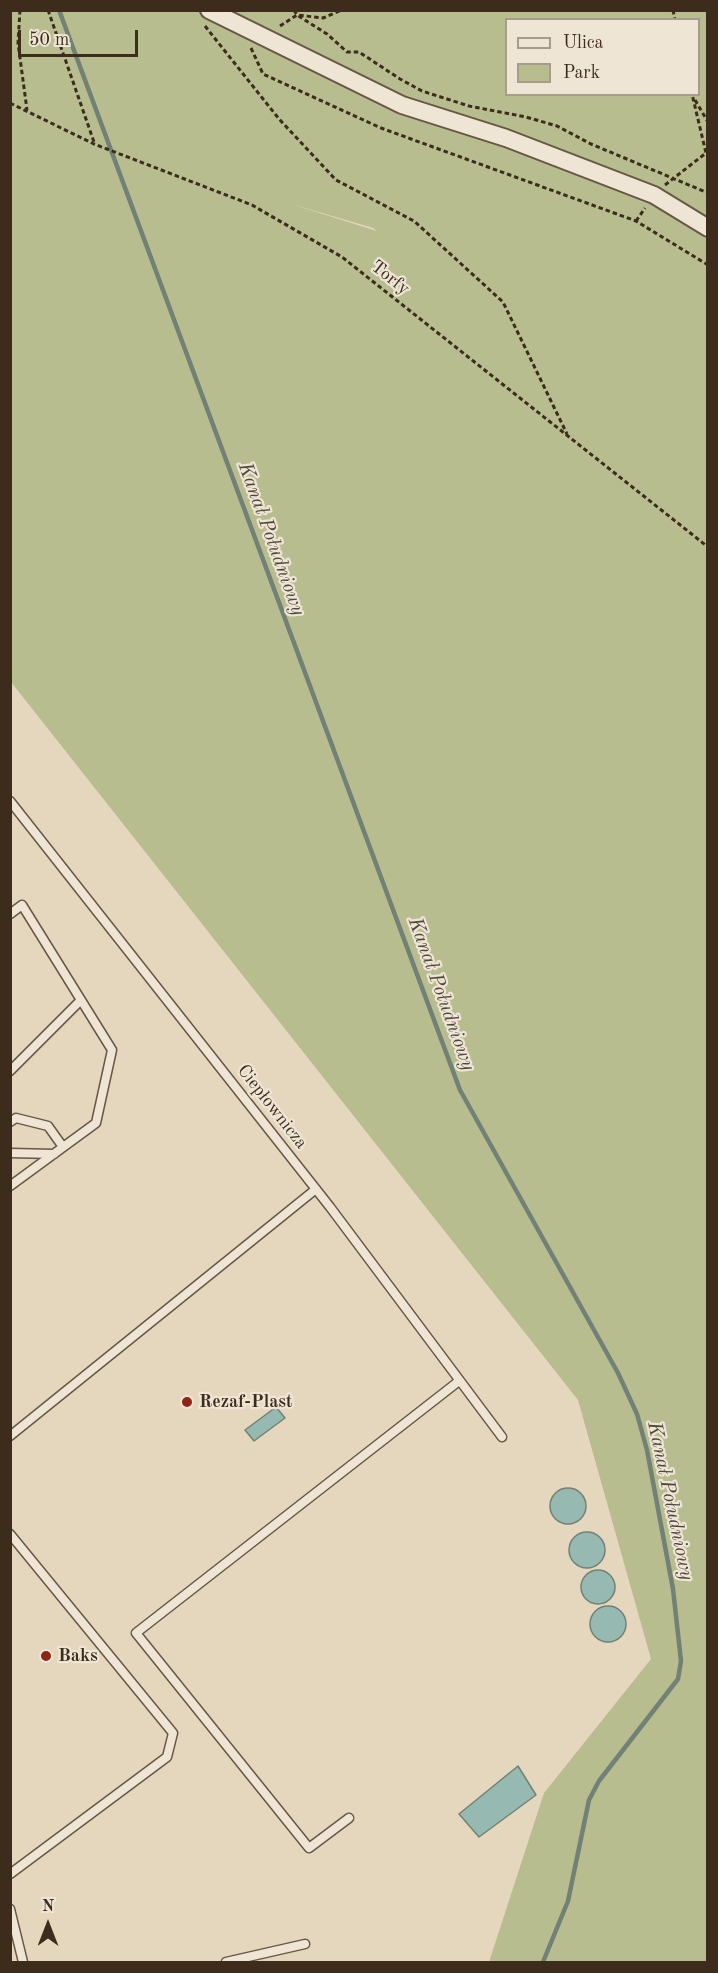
<!DOCTYPE html>
<html>
<head>
<meta charset="utf-8">
<style>
	body { margin:0 }
	#map { position:relative; width:718px; height:1973px; overflow:hidden; background:#e5d7be; font-family:"Old Standard TT",serif }
	canvas { display:block }
	.frame { position:absolute; inset:0; border:12px solid #3d2c1c; pointer-events:none }
	.legend { position:absolute; left:505px; top:18px; width:195px; height:78px; box-sizing:border-box; background:#eee5d5; border:2px solid #a79b8b; margin:0; padding:8px 10px; list-style:none; font-size:18px; color:#3d2c1c }
	.legend li { display:flex; align-items:center; gap:12px; height:30px }
	.legend b { width:30px; border:2px solid #a79b8b }
	.north { position:absolute; left:18px; top:1895px; width:60px; height:60px; -webkit-text-stroke:4px #eee5d5; paint-order:stroke; rotate:0deg; font-size:16px; font-weight:700; line-height:24px; text-align:center; color:#3d2c1c }
	.north::after { content:''; display:block; margin:auto; width:21px; height:27px; background:#3d2c1c; clip-path:polygon(50% 0,100% 100%,50% 72%,0 100%) }
	.scale { position:absolute; left:18px; top:30px; width:120px; height:27px; box-sizing:border-box; border:3px solid #3d2c1c; border-top:0; padding-left:8px; font-size:18px; line-height:21px; white-space:nowrap; color:#3d2c1c; -webkit-text-stroke:4px #eee5d5; paint-order:stroke }
</style>
</head>
<body>
<div id="map">
<canvas width="718" height="1973"></canvas>
<div class="frame"></div>
<ul class="legend">
<li><b style="height:8px;background:#eee5d5"></b>Ulica</li>
<li><b style="height:16px;background:#b7bd8f"></b>Park</li>
</ul>
<div class="north">N</div>
<div class="scale">50 m</div>
</div>
<script>
const context = document.querySelector('canvas').getContext('2d');
context.lineJoin = 'round';
function fill(path, color) {
  context.fillStyle = color;
  context.fill(path, 'evenodd');
}
function stroke(path, color, width, dash) {
  context.strokeStyle = color;
  context.lineWidth = width;
  context.lineCap = dash ? 'butt' : 'round';
  context.setLineDash(dash || []);
  context.stroke(path);
}
function drawText(font, color, halo, rows, align = 'center') {
  context.font = font + ' "Old Standard TT",serif';
  context.lineWidth = 4.5;
  context.setLineDash([]);
  context.textBaseline = 'middle';
  context.strokeStyle = halo;
  context.fillStyle = color;
  for (const [text, x, y, turn = 0] of rows) {
    context.save();
    context.translate(x, y);
    context.rotate((+turn || 0) * Math.PI / 180);
    context.textAlign = isNaN(turn) ? turn : align;
    if (halo) context.strokeText(text, 0, 0);
    context.fillText(text, 0, 0);
    context.restore();
  }
}
fill(new Path2D(`
	M 11,11 L 707,11 L 707,1962 L 489,1962 L 544,1793 L 651,1659 L 578,1400 L 11,682 ZM 506,20 L 698,20 L 698,94 L 506,94 ZM 288,203 L 373,228 L 377,231 Z`), '#b7bd8f');
const water = new Path2D(`
	M 276,1407 L 285,1418 L 254,1441 L 245,1430 Z
	M550 1506a18 18 0 1 1 36 0a18 18 0 1 1-36 0Z
	M569 1550a18 18 0 1 1 36 0a18 18 0 1 1-36 0Z
	M581 1587a17 17 0 1 1 34 0a17 17 0 1 1-34 0Z
	M590 1624a18 18 0 1 1 36 0a18 18 0 1 1-36 0Z
	M 518,1766 L 536,1795 L 479,1837 L 459,1814 Z`);
fill(water, '#96bab1');
stroke(water, '#728175', 1.5);
stroke(new Path2D(`
	M 59,10 L 460,1090 L 618,1373 L 637,1414 L 647,1450 L 673,1589 L 681,1661 L 678,1679 L 599,1781 L 589,1800 L 568,1901 L 543,1962`), '#728175', 4.5);
const lane = new Path2D(`
	M 10,801 L 330,1207 L 502,1437
	M 10,914 L 22,905 L 112,1050 L 96,1123 L 10,1186
	M 10,1071 L 81,1000
	M 10,1122 L 16,1118 L 48,1126 L 63,1147
	M 10,1153 L 54,1154
	M 10,1436 L 316,1189
	M 10,1534 L 173,1733 L 167,1757 L 10,1874
	M 349,1818 L 309,1848 L 136,1633 L 459,1381
	M 10,1909 L 23,1962
	M 226,1962 L 305,1944`);
const street = new Path2D(`
	M 209,10 L 402,105 L 506,138 L 654,195 L 708,228`);
stroke(lane, '#675744', 11);
stroke(street, '#675744', 20);
stroke(new Path2D(`
	M 20,10 L 18,43 L 27,110
	M 48,10 L 94,142
	M 294,10 L 297,15 L 327,34 L 347,52 L 359,52 L 400,79 L 422,91 L 469,106 L 526,117 L 557,126 L 591,144 L 708,193
	M 673,10 L 675,20
	M 205,26 L 279,119 L 336,180 L 414,221 L 503,302 L 567,434
	M 280,26 L 297,15 L 323,18 L 342,10
	M 251,48 L 263,74 L 381,128 L 636,221 L 708,265
	M 695,100 L 708,122
	M 10,103 L 94,144 L 252,205 L 342,257 L 708,547
	M 665,185 L 706,153 L 692,94
	M 636,221 L 645,208`), '#3d2c1c', 3, [4.5, 3]);
stroke(lane, '#eee5d5', 8);
stroke(street, '#eee5d5', 16);
for (const [x, y, r, color] of [
	[187,1402,6,"#8f2418"],
	[46,1656,6,"#8f2418"]
]) {
  const dot = new Path2D();
  dot.arc(x, y, r, 0, 2 * Math.PI);
  context.fillStyle = color;
  context.fill(dot);
  stroke(dot, '#eee5d5', 2);
}
drawText('18px', '#3d2c1c', '#eee5d5', [
	["Torfy",390,278,38],
	["Ciepłownicza",272,1107,52]
]);
drawText('bold 18px', '#3d2c1c', '#eee5d5', [
	["Rezaf-Plast",199,1402],
	["Baks",58,1656]
], 'left');
drawText('italic 20px', '#4f483a', '#eee5d5', [
	["Kanał Południowy",271,539,70],
	["Kanał Południowy",441,994,70],
	["Kanał Południowy",670,1501,78]
]);
</script>
</body>
</html>
